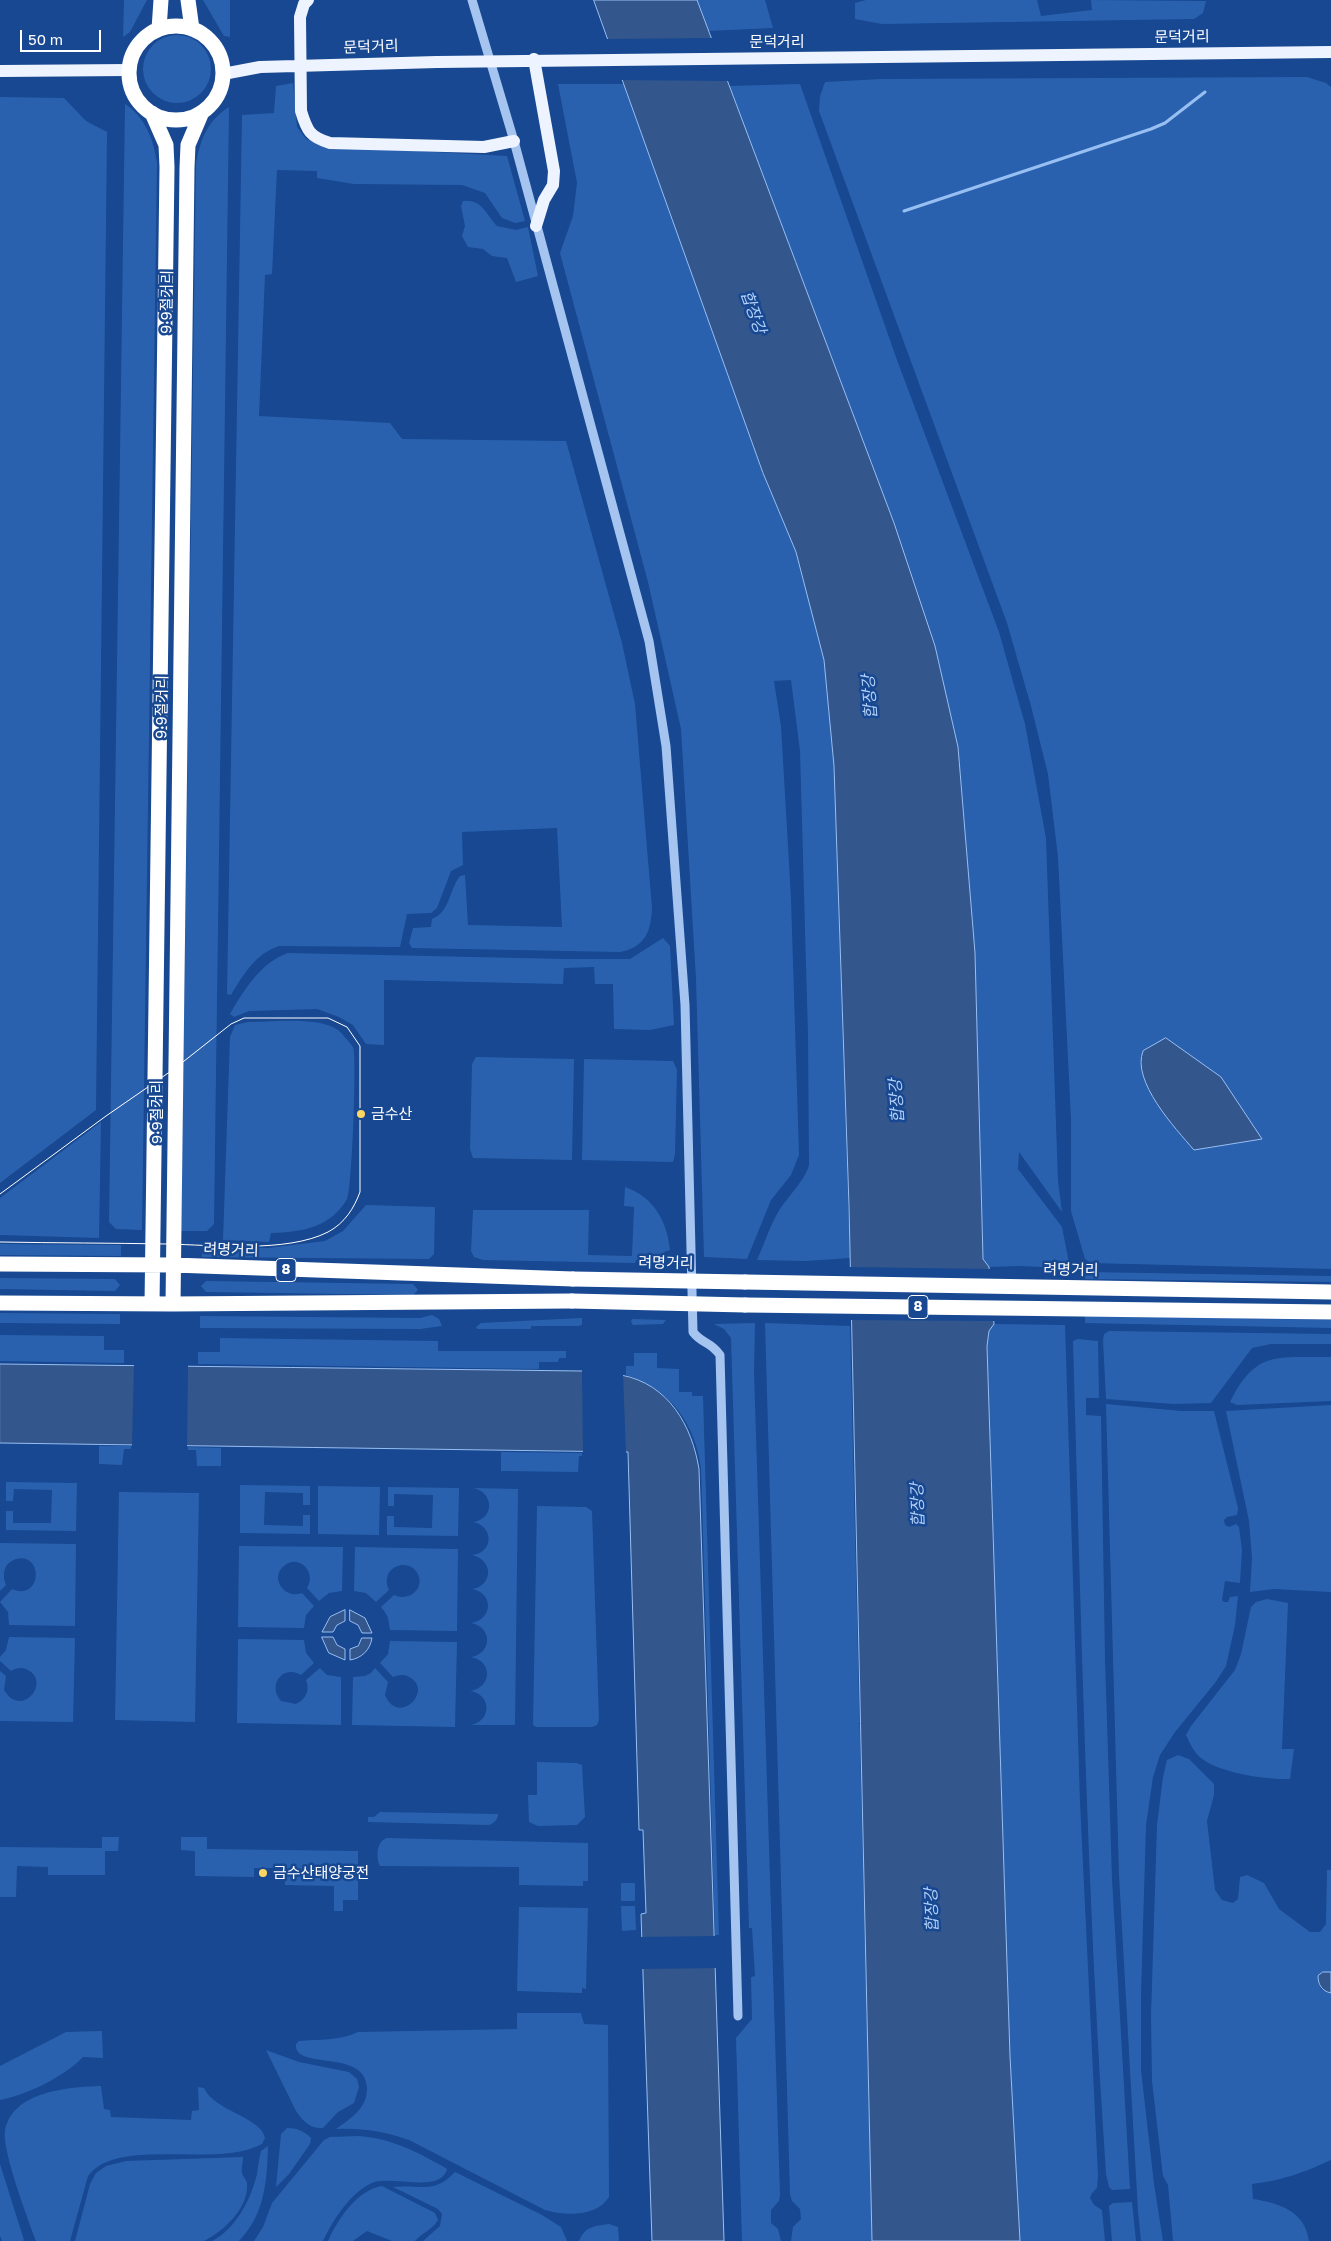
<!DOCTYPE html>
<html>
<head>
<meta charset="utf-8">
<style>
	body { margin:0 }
	#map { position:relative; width:1331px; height:2241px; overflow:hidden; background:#174891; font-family:"Golos Text",sans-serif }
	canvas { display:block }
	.scale { position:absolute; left:20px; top:30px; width:81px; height:22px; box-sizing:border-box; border:2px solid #fff; border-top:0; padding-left:6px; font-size:15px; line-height:18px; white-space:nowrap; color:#fff; -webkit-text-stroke:4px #174891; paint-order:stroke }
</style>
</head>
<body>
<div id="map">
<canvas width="1331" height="2241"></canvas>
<div class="scale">50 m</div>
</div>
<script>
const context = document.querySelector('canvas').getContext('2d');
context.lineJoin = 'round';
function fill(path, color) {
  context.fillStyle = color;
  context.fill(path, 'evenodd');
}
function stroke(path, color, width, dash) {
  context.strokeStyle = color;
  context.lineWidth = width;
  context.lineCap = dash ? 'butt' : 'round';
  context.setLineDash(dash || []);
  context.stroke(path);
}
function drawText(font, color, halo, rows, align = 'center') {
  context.font = font + ' "Golos Text","Noto Sans KR",sans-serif';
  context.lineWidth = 5;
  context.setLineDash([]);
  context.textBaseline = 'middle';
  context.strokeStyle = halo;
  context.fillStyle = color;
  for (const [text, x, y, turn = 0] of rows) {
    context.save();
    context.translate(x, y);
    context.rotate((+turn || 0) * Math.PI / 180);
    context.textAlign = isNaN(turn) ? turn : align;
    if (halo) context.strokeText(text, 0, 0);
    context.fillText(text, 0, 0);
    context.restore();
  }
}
fill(new Path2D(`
	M 124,0 L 147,0 L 130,32 L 123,37 Z
	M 203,0 L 230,0 L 230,37 L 224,36 Z
	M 697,0 L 765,0 L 773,28 L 708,31 Z
	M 866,0 L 1037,0 L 1041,16 L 1092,10 L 1091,0 L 1206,1 L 1203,13 L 1194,19 L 882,24 L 855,19 L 855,3 Z
	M143 69a34 34 0 1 1 68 0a34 34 0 1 1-68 0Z
	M 1307,77 L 1326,83 L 1331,87 L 1331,1269 L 1091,1263 L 1085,1259 L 1071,1211 L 1071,1119 L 1058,857 L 1048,774 L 1031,706 L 1007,623 L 819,111 L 820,96 L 825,82 L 882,79 Z
	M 293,83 L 297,127 L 306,139 L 324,146 L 507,156 L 525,221 L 515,223 L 502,218 L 485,193 L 462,185 L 354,184 L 317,178 L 317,171 L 277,170 L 272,274 L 265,275 L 259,416 L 390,423 L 402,439 L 566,441 L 622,643 L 635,704 L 652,908 C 651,932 645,947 620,952 L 412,948 L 409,943 L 413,928 L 431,927 L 432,919 C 450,912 449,890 460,876 L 465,875 L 468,925 L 562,927 L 557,828 L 462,832 L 463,865 L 451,871 L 437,908 L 431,913 L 407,914 L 400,947 L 279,946 C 255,954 244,974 231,995 L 227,994 L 242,115 L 274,113 L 276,86 Z
	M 558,84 L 624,84 L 763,473 L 796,552 L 824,659 L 834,766 L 850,1258 L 806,1261 L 757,1260 C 764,1245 769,1228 777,1214 C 786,1198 805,1181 809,1165 L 808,1035 L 800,751 L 791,680 L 774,681 L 781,726 L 791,898 L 799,1155 L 791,1175 L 771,1200 L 747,1259 L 704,1257 L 696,979 L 681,729 L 648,582 L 560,253 L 573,216 L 577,183 Z
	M 800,84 L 897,360 L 999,632 L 1025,724 L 1046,838 L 1058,1181 L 1062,1212 L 1019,1152 L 1018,1169 L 1062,1227 L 1070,1268 L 1018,1266 L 989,1267 L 983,1259 L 975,953 L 958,747 L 935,646 L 894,523 L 729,86 Z
	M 0,97 L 64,98 L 86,121 L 107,132 L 96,1110 L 0,1183 Z
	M 125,104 C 145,117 154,140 157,163 L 142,1230 L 116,1229 L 109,1222 Z
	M 229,107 L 214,1224 L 207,1231 L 181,1231 L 196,163 C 200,140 208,120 229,107 Z
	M 463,201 C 483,199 486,215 497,226 L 516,230 L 528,227 L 538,276 L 516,282 L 507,258 L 492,256 L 483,249 L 468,247 L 462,236 L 465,226 L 461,206 Z
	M 663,938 L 670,946 L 674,1025 L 650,1030 L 614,1029 L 613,984 L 595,984 L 594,967 L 564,968 L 563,984 L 384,980 L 384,1045 L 366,1044 L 353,1025 L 339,1017 L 317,1009 L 249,1011 L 234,1017 L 230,1014 C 244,990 261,962 288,953 L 566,959 L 630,959 Z
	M 248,1022 C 271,1022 319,1016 338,1030 C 342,1033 350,1043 353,1047 C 357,1055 352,1191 347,1199 C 330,1228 302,1232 271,1233 L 269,1242 L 223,1240 L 230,1037 L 235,1025 Z
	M 476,1057 L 574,1059 L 572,1160 L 473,1158 L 470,1149 L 472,1064 Z
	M 584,1059 L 673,1061 L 677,1070 L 675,1154 L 673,1162 L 582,1160 Z
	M 101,1122 L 99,1238 L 0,1235 L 0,1198 Z
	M 625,1187 C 654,1197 667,1221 670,1250 L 664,1252 L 664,1260 L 636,1260 L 635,1263 L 483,1260 L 474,1257 L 471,1251 L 473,1210 L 589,1210 L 588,1255 L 632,1256 L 634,1207 L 624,1206 Z
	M 366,1205 L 435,1207 L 434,1254 L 429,1259 L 202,1257 L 202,1247 L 268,1248 L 325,1241 L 343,1231 Z
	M 0,1244 L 121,1245 L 121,1256 L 0,1255 Z
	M 1086,1272 L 1331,1276 L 1331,1282 L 1085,1279 Z
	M 0,1278 L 115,1279 L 120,1285 L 115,1291 L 0,1289 Z
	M 206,1281 L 413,1284 L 418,1290 L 413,1295 L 206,1292 L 201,1286 Z
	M 0,1313 L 120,1314 L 120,1324 L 0,1323 Z
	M 432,1315 L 439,1319 L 442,1326 L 420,1329 L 200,1328 L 200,1316 L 420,1318 Z
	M 1085,1315 L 1331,1320 L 1331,1328 L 1085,1323 Z
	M 582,1318 L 582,1325 L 578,1326 L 531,1326 L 531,1329 L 477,1329 L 476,1327 L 481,1323 Z
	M 632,1319 L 666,1320 L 663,1324 L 633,1325 L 631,1322 Z
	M 755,1323 L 754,1372 L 780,2195 L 779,2201 L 771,2210 L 771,2223 L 778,2229 L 781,2241 L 742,2241 L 736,2038 L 752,2019 L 751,1977 L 755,1976 L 752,1928 L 749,1928 L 731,1338 L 724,1329 L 714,1324 Z
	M 765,1323 L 850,1326 L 872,2241 L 791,2241 L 793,2227 L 801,2219 L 800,2209 L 792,2201 L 790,2194 Z
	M 994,1324 L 1065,1325 L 1080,1802 L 1098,2176 L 1097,2188 L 1092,2193 L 1090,2198 L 1094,2205 L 1102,2210 L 1105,2241 L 1020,2241 L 1010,2056 L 987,1346 L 989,1331 Z
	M 1109,1331 L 1331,1334 L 1331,1344 L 1271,1344 L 1252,1348 L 1211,1403 L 1174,1404 L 1106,1399 L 1103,1340 L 1104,1334 Z
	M 0,1335 L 104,1336 L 104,1350 L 124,1350 L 124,1363 L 0,1361 Z
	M 220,1338 L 438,1341 L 438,1351 L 566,1351 L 566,1358 L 559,1358 L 558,1362 L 539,1362 L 539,1369 L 198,1364 L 198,1352 L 220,1352 Z
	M 1078,1339 L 1098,1341 L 1099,1398 L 1086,1398 L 1086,1415 L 1101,1416 L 1105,1658 L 1112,1879 L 1130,2189 L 1112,2190 L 1109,2187 L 1106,2174 C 1087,1897 1081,1619 1073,1341 Z
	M 634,1353 L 657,1353 L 657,1368 L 679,1369 L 679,1392 L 692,1392 L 692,1396 L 703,1396 L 719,1935 L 715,1935 L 701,1468 C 695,1423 670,1389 626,1375 L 626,1366 L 634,1366 Z
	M 1331,1357 L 1331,1401 L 1237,1405 L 1230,1402 C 1256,1349 1278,1358 1331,1357 Z
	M 1106,1404 L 1181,1411 L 1214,1411 L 1238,1508 L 1237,1515 L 1227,1517 L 1224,1520 L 1225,1525 L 1229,1527 L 1236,1524 L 1239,1527 L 1242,1550 L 1240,1583 L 1225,1581 L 1222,1600 L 1224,1602 L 1228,1602 L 1230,1597 L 1238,1596 L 1235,1625 L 1226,1666 L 1215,1683 L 1175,1732 L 1160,1755 L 1153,1777 L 1146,1825 L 1141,1994 L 1141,2070 L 1154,2184 L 1163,2241 L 1141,2241 L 1138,2211 L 1119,1875 Z
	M 1331,1405 L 1331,1592 L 1274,1589 L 1250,1592 L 1252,1558 L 1249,1521 L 1226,1411 Z
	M 99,1446 L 131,1446 L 131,1449 L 124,1449 L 122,1465 L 99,1464 Z
	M 188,1447 L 221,1448 L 221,1466 L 197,1466 L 196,1450 L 188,1450 Z
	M 501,1452 L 582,1453 L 582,1456 L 579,1456 L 578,1472 L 501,1471 Z
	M 6,1482 L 77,1483 L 76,1531 L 6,1530 L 6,1511 L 13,1511 L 13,1523 L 51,1523 L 52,1490 L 14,1489 L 13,1501 L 6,1501 Z
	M 240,1485 L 310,1486 L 310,1505 L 303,1505 L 303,1493 L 265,1492 L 264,1525 L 303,1526 L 303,1515 L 310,1515 L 310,1534 L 240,1533 Z
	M 318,1486 L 380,1487 L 379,1535 L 318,1534 Z
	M 388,1487 L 459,1488 L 458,1536 L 387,1535 L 387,1516 L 394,1516 L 394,1527 L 432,1528 L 433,1495 L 394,1494 L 394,1506 L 388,1506 Z
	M 473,1488 L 518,1489 L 515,1725 L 470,1725 C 492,1722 492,1694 470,1691 C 492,1688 493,1661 471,1657 C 492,1654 493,1627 471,1623 C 493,1620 494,1593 472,1589 C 493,1586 494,1560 472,1555 C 494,1553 494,1526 473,1522 C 495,1519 494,1492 473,1488 Z
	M 119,1492 L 199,1493 L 195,1722 L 115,1720 Z
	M 537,1506 L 586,1507 L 592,1511 L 599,1720 L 597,1725 L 592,1727 L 536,1727 L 533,1725 Z
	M 0,1543 L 76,1544 L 75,1626 L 9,1625 L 8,1612 L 0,1602 L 12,1589 C 42,1602 44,1552 16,1559 C 11,1561 6,1564 5,1569 C 3,1575 4,1580 6,1585 L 0,1591 Z
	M 239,1546 L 343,1547 L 342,1591 L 329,1593 L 319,1601 L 307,1588 C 317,1573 299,1553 284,1566 C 269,1578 285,1600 302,1593 L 314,1606 L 306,1615 L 304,1628 L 238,1627 Z
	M 355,1547 L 458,1549 L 457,1631 L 390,1630 C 388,1617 389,1617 381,1607 L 394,1595 C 406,1601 423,1592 419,1577 C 412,1555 378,1566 389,1590 L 376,1602 L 366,1593 L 354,1591 Z
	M 1267,1599 L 1288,1603 L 1282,1749 L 1294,1749 L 1290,1779 C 1267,1780 1219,1773 1201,1758 C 1194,1752 1190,1744 1186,1735 L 1191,1726 L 1235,1670 L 1241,1654 L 1251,1607 L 1256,1602 Z
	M 9,1637 L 75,1638 L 73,1722 L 0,1721 L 0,1671 L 6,1676 L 4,1690 C 22,1720 53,1680 26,1669 C 21,1667 16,1668 11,1671 L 0,1661 L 0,1657 L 6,1650 Z
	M 238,1639 L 304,1640 L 306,1653 L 314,1663 L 301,1675 C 283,1664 267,1685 281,1701 L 296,1704 C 306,1699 310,1691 306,1680 L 320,1668 L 327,1675 L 341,1677 L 341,1725 L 237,1723 Z
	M 390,1641 L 457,1642 L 455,1727 L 352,1725 L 353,1677 L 365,1676 L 371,1673 L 375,1668 L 388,1682 L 385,1695 C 398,1727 435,1690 409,1677 C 404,1674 399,1675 393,1677 L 380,1663 L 388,1654 Z
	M 1178,1755 L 1189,1759 L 1214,1784 L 1214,1795 L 1207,1821 L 1215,1890 L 1222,1900 L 1233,1903 L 1238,1899 L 1240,1877 L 1247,1875 L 1264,1883 L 1279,1909 L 1310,1932 L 1320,1932 L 1326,1924 L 1327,1870 L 1331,1870 L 1331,1972 L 1323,1972 L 1318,1982 L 1321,1989 L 1331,1993 L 1331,2160 C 1306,2172 1280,2181 1252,2184 L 1253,2199 C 1279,2203 1305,2211 1309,2241 L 1173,2241 L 1168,2185 L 1163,2176 L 1152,2081 L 1151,2016 L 1157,1825 L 1163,1777 L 1167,1760 Z
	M 537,1762 L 576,1763 L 582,1765 L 585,1817 L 577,1825 L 538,1826 L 529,1822 L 528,1795 L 537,1795 Z
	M 380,1812 L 498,1814 C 498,1820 494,1823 489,1825 L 368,1822 L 368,1817 L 374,1817 Z
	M 102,1837 L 119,1837 L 118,1851 L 105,1851 L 105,1875 L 48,1875 L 48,1867 L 17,1866 L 16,1897 L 0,1897 L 0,1847 L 102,1848 Z
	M 181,1837 L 207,1837 L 207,1849 L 358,1851 L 358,1900 L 343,1900 L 343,1911 L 334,1911 L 334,1886 L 285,1885 L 285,1868 L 254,1868 L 254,1877 L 195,1876 L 195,1851 L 181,1850 Z
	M 387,1838 L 588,1843 L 588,1881 L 583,1881 L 583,1886 L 519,1885 L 519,1867 L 380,1866 C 376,1858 376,1841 387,1838 Z
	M 621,1883 L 635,1883 L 635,1901 L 621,1901 Z
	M 621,1906 L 635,1906 L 636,1930 L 622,1931 Z
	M 519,1907 L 588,1908 L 586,1989 L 582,1988 L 582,1993 L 517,1991 Z
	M 517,2013 L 581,2013 L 584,2024 L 608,2025 L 609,2197 C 597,2217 565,2216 545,2210 L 409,2140 C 382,2131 364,2128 336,2129 C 351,2118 367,2109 367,2088 C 366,2048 293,2071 296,2044 L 299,2041 C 319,2039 339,2041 358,2032 L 517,2029 Z
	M 102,2031 L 103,2058 L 83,2057 C 64,2077 26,2095 0,2100 L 0,2066 L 66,2032 Z
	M 266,2050 L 299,2062 L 349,2072 L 357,2079 L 359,2087 L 354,2103 L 338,2112 L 323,2128 C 310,2129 303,2121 296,2111 Z
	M 101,2086 L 104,2109 L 110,2110 L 111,2117 L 191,2120 L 192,2111 L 199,2110 L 198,2087 L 204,2088 C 214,2111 261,2117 265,2138 L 262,2144 C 217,2169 118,2136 88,2176 L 70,2241 L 36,2241 C 28,2219 2,2151 5,2131 C 12,2091 69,2087 101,2086 Z
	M 287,2128 C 297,2128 304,2131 311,2138 L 310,2144 L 289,2174 L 276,2187 L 281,2134 Z
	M 359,2136 C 393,2139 415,2151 444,2167 L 447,2169 C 441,2194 390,2175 372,2183 C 350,2193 333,2220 323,2241 L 254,2241 L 263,2227 L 272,2203 L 324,2140 L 330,2137 Z
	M 268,2146 C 267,2181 265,2214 239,2241 L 212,2241 C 236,2229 251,2199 257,2174 C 258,2167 259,2159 261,2151 Z
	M 243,2157 C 243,2162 241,2168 242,2173 C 243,2177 246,2179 247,2183 C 249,2208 224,2231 204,2241 L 75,2241 L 90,2184 L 96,2173 L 106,2166 L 126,2161 Z
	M 0,2164 L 24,2240 L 23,2241 L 2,2241 L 0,2236 Z
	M 455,2172 L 542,2215 L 561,2227 L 567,2241 L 423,2241 L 440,2226 L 442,2214 L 438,2209 L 393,2187 C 419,2184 434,2195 455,2172 Z
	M 382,2186 L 435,2213 L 438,2220 C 433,2229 422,2233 415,2241 L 392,2241 L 367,2231 L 353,2241 L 328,2241 C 338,2219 357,2190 382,2186 Z
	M 1132,2202 L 1136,2241 L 1112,2241 L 1109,2206 L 1113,2203 Z
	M 609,2224 L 618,2227 L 619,2241 L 579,2241 C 585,2226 595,2226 609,2224 Z`), '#2a61af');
const water = new Path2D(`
	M 594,0 L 697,0 L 894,523 L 935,646 L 958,747 L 975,953 L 983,1259 L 989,1267 L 994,1324 L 989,1331 L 987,1346 L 1010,2056 L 1020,2241 L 872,2241 L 849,1206 L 834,766 L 824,660 L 796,552 L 763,473 Z
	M 1166,1038 L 1221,1077 L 1262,1139 L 1194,1150 C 1175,1128 1131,1081 1143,1051 Z
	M 0,1364 L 582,1371 C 595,1373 608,1373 621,1375 C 669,1384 692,1426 699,1469 L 724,2241 L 652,2241 L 641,1914 L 646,1913 L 643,1830 L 639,1830 L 628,1452 L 0,1443 Z
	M 345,1610 L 345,1621 L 337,1625 L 333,1632 L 322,1632 L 330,1617 Z
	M 350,1610 L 365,1618 L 372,1633 L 362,1633 L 358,1625 L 350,1621 Z
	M 322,1637 L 333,1637 L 337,1645 L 345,1649 L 345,1660 L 329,1653 Z
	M 362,1638 L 372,1638 C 370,1650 362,1658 350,1660 L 350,1649 L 358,1646 Z
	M 1323,1972 L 1331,1972 L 1331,1993 C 1322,1991 1318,1985 1318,1976 Z`);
fill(water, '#33568c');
stroke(water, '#98bff2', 1);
fill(new Path2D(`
	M 713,38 L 729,81 L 620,80 L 606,39 Z
	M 848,1267 L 991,1269 L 996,1321 L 848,1320 Z
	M 134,1363 L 188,1364 L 187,1448 L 132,1447 Z
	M 582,1369 L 623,1373 L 626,1455 L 583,1454 Z
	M 717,1936 L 718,1968 L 641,1969 L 640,1937 Z`), '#174891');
stroke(new Path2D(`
	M 904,211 L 1151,129 L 1165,123 L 1205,92`), '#98bff2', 3);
stroke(new Path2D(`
	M 472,0 L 514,141 L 649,641 L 666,746 L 685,1005 L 693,1332 C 702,1344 710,1341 720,1355 L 738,2016`), '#a5c4f0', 9);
stroke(new Path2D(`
	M 308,0 L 304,4 L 300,17 L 301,111 C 307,131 310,137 330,143 L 484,147 L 514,141
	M 791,58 L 1331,52
	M 534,59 L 554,171 L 553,185 L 544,200 L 536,226
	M 0,71 L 129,70
	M 223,74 L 260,67 L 437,62`), '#eef4ff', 12);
stroke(new Path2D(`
	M 188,0 L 192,29
	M129 73a47 47 0 1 1 94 0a47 47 0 1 1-94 0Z
	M 159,29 L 161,0
	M 152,113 L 166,145 L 167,167 L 152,1304
	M 0,1264 L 173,1265 L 573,1279
	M 745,1282 L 1331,1292
	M 0,1303 L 173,1304 L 572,1301
	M 173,1304 L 187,168 L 188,145 L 202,112
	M 745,1305 L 1331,1312`), '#fff', 15);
stroke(new Path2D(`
	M 0,1194 L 106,1116 L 174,1069 L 231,1024 L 244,1018 L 328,1018 L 347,1027 L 360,1046 L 360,1192 C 354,1208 345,1223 328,1232 C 287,1253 213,1245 167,1244 C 111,1243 56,1243 0,1242`), '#fff', 1);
stroke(new Path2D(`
	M 437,62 L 791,58`), '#eef4ff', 12);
stroke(new Path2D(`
	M 573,1279 L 745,1282
	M 572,1301 L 745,1305`), '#fff', 15);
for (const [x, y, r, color] of [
	[361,1114,5,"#ffd864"],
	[263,1873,5,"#ffd864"]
]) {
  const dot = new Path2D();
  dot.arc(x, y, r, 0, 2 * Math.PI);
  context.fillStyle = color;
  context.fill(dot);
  stroke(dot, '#174891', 2);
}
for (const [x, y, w] of [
	[286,1270,20],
	[918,1307,20]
]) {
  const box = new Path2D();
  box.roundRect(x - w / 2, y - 11.5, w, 23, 4);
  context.fillStyle = '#174891';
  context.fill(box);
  stroke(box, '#fff', 1);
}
drawText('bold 14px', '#fff', null, [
	["8",286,1270],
	["8",918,1307]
]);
drawText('15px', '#fff', '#174891', [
	["문덕거리",1182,37,-1],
	["문덕거리",777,42],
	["문덕거리",371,47,-2],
	["9·9절거리",167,302,-89],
	["9·9절거리",162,707,-89],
	["9·9절거리",157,1112,-90],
	["려명거리",231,1250,2],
	["려명거리",666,1263,1],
	["려명거리",1071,1270,1]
]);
drawText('15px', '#fff', '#174891', [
	["금수산",371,1114],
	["금수산태양궁전",273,1873]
], 'left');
drawText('italic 16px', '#b1cff7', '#174891', [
	["합장강",753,312,70],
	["합장강",870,697,-94],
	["합장강",897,1101,-94],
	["합장강",918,1505,-92],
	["합장강",932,1910,-92]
]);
</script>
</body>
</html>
